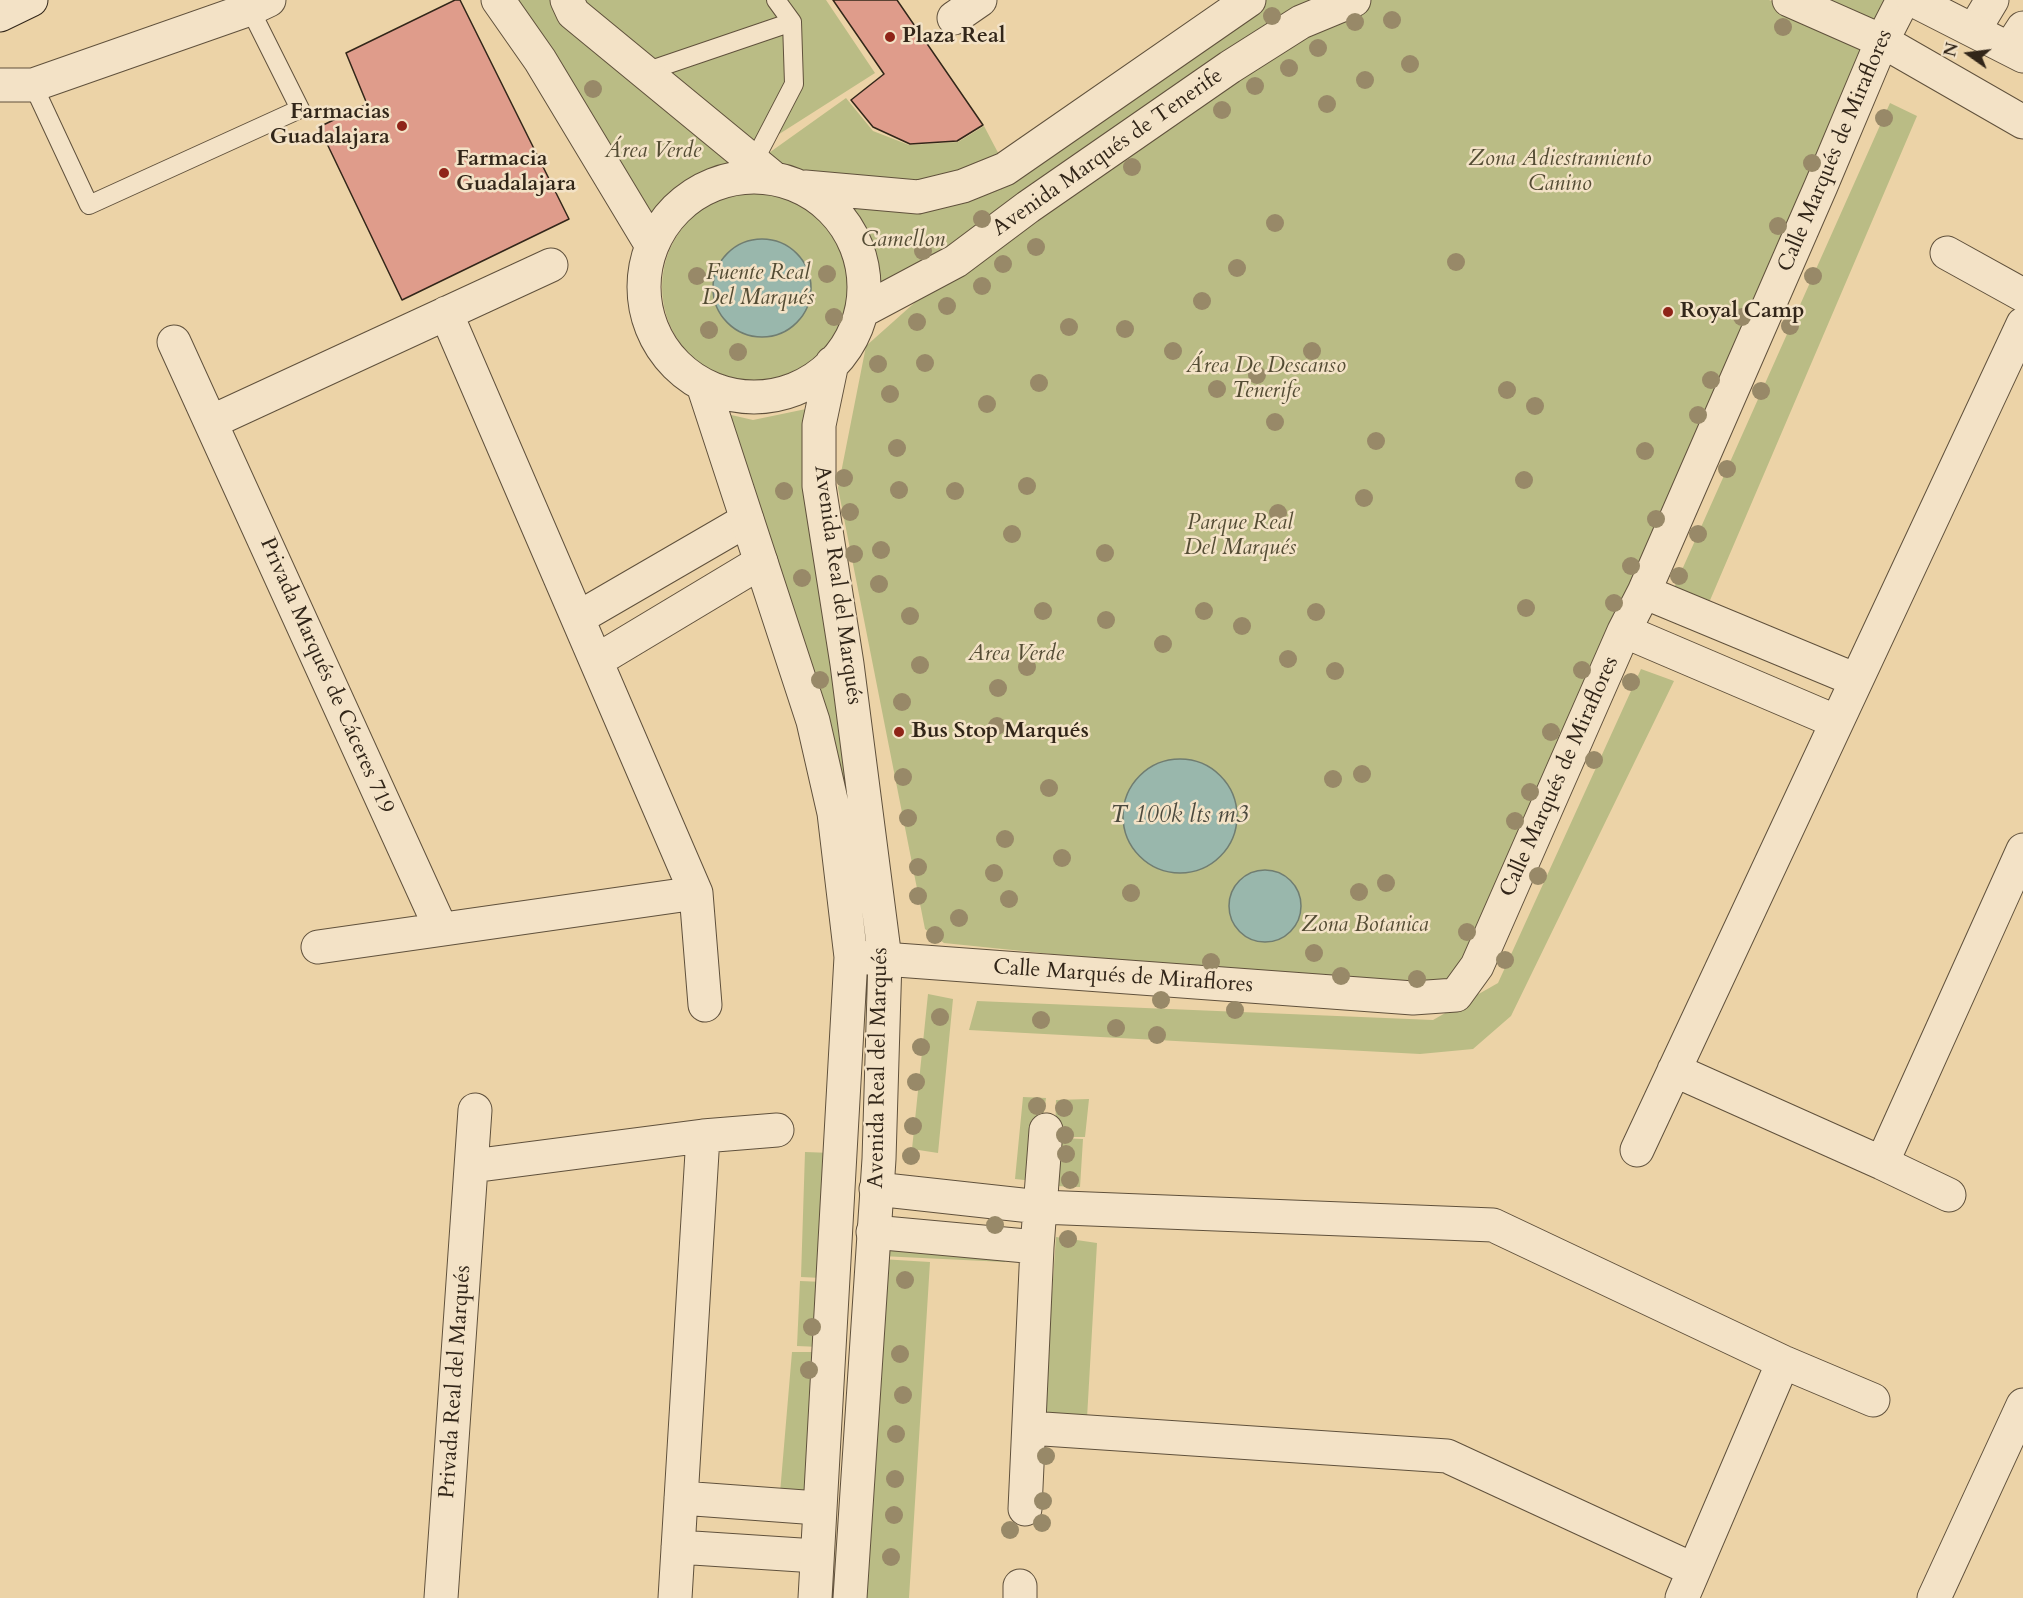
<!DOCTYPE html>
<html>
<head>
<meta charset="utf-8">
<style>
	body { margin:0 }
	#map { position:relative; width:2023px; height:1598px; overflow:hidden; background:#ecd3a7; font-family:Cardo,serif }
	canvas { display:block }
	.north { position:absolute; left:1939px; top:24px; width:60px; height:60px; -webkit-text-stroke:4px #f3e2c6; paint-order:stroke; rotate:284deg; font-size:16px; font-weight:700; line-height:24px; text-align:center; color:#322619 }
	.north::after { content:''; display:block; margin:auto; width:21px; height:27px; background:#322619; clip-path:polygon(50% 0,100% 100%,50% 72%,0 100%) }
</style>
</head>
<body>
<div id="map">
<canvas width="2023" height="1598"></canvas>
<div class="north">N</div>
</div>
<script>
const context = document.querySelector('canvas').getContext('2d');
context.lineJoin = 'round';
function fill(path, color) {
  context.fillStyle = color;
  context.fill(path, 'evenodd');
}
function stroke(path, color, width, dash) {
  context.strokeStyle = color;
  context.lineWidth = width;
  context.lineCap = dash ? 'butt' : 'round';
  context.setLineDash(dash || []);
  context.stroke(path);
}
function drawText(font, color, halo, rows, align = 'center') {
  context.font = font + ' Cardo,serif';
  context.lineWidth = 5;
  context.setLineDash([]);
  context.textBaseline = 'middle';
  context.strokeStyle = halo;
  context.fillStyle = color;
  for (const [text, x, y, turn = 0] of rows) {
    context.save();
    context.translate(x, y);
    context.rotate((+turn || 0) * Math.PI / 180);
    context.textAlign = isNaN(turn) ? turn : align;
    if (halo) context.strokeText(text, 0, 0);
    context.fillText(text, 0, 0);
    context.restore();
  }
}
fill(new Path2D(`
	M 502,0 L 562,0 L 736,165 L 684,184 L 647,228 Z
	M 570,0 L 826,0 L 875,73 L 751,152 Z
	M 1261,0 L 1339,0 L 870,300 L 871,264 L 846,216 L 818,195 L 915,204 Z
	M 1369,0 L 1769,0 L 1880,43 L 1452,995 L 944,943 L 925,929 L 838,488 L 866,346 L 958,264 L 1303,24 Z
	M 1801,0 L 1891,0 L 1875,33 Z
	M 846,98 L 873,131 L 909,145 L 958,142 L 984,126 L 1005,166 L 963,183 L 805,184 L 772,173 L 759,160 Z
	M 1890,103 L 1917,116 L 1708,605 L 1673,590 Z
	M662 287a96 96 0 1 1 192 0a96 96 0 1 1-192 0Z
	M 806,409 L 878,946 L 854,947 L 727,414 L 753,420 Z
	M 1641,669 L 1674,681 L 1511,1016 L 1473,1049 L 1420,1054 L 969,1030 L 977,1001 L 1433,1020 L 1498,983 Z
	M 928,994 L 953,999 L 938,1153 L 912,1149 Z
	M 1023,1097 L 1046,1098 L 1034,1181 L 1015,1179 Z
	M 1089,1099 L 1085,1137 L 1055,1137 L 1056,1100 Z
	M 1058,1138 L 1083,1139 L 1080,1187 L 1055,1186 Z
	M 805,1152 L 832,1153 L 822,1278 L 801,1277 Z
	M 1056,1237 L 1097,1243 L 1087,1418 L 1043,1419 Z
	M 882,1245 L 1005,1251 L 1005,1262 L 881,1256 Z
	M 881,1259 L 930,1262 L 909,1598 L 861,1598 Z
	M 800,1281 L 824,1282 L 820,1347 L 797,1346 Z
	M 792,1352 L 818,1352 L 808,1495 L 780,1493 Z`), '#babc85');
const water = new Path2D(`
	M713 288a49 49 0 1 1 98 0a49 49 0 1 1-98 0Z
	M1123 816a57 57 0 1 1 114 0a57 57 0 1 1-114 0Z
	M1229 906a36 36 0 1 1 72 0a36 36 0 1 1-72 0Z`);
fill(water, '#99b7ac');
stroke(water, '#707d71', 1.5);
const building = new Path2D(`
	M 455,0 L 460,0 L 569,219 L 402,300 L 319,127 L 367,104 L 346,53 Z
	M 833,0 L 897,0 L 983,125 L 957,141 L 910,144 L 873,127 L 851,100 L 884,74 Z`);
fill(building, '#df9c8b');
stroke(building, '#322619', 1.5);
const service = new Path2D(`
	M 645,72 L 792,22
	M 33,85 L 89,205 L 300,109 L 250,9
	M 754,161 L 794,84 L 792,22 L 776,0`);
const minor = new Path2D(`
	M 954,18 L 980,0
	M 1974,30 L 1992,0
	M 2010,48 L 2023,28
	M 1947,253 L 2023,295
	M 446,313 L 696,893 L 705,1005
	M 174,342 L 441,929
	M 211,422 L 551,265
	M 1644,592 L 1856,680
	M 578,618 L 747,520
	M 1624,631 L 1837,722
	M 596,661 L 761,562
	M 318,947 L 696,893
	M 856,957 L 1413,998 L 1456,995 L 1477,966 L 1624,631 L 1644,592 L 1821,186 L 1882,41 L 1903,0
	M 1674,1070 L 1882,1163 L 1949,1195
	M 1637,1150 L 2023,324
	M 1882,1163 L 2023,850
	M 472,1166 L 703,1136 L 777,1130
	M 876,1189 L 1040,1207 L 1493,1225 L 1783,1362 L 1873,1400
	M 873,1232 L 1037,1247
	M 1029,1428 L 1447,1456 L 1694,1570
	M 681,1498 L 818,1508
	M 1025,1509 L 1037,1247 L 1046,1130
	M 678,1547 L 816,1556
	M 441,1598 L 475,1110
	M 675,1598 L 703,1136
	M 1020,1598 L 1020,1586
	M 1682,1598 L 1783,1362
	M 1934,1598 L 2023,1405`);
const tertiary = new Path2D(`
	M 498,0 L 540,60 L 652,246
	M 567,0 L 573,13 L 771,176
	M 1789,0 L 1882,41 L 2023,122
	M 1913,0 L 2023,56
	M 0,85 L 33,85 L 250,9 L 269,0
	M644 287a110 110 0 1 1 220 0a110 110 0 1 1-220 0Z
	M 805,187 L 918,197 L 963,186 L 1005,169 L 1249,0
	M 864,310 L 956,261 L 1028,207 L 1230,67 L 1301,22 L 1354,0
	M 832,363 L 819,425 L 819,486 L 847,664 L 885,959 L 879,1159 L 850,1598
	M 704,388 L 813,721 L 834,813 L 851,957 L 815,1598`);
const secondary = new Path2D(`
	M 0,15 L 31,0`);
stroke(service, '#60513c', 20);
stroke(minor, '#60513c', 35);
stroke(tertiary, '#60513c', 35);
stroke(secondary, '#322619', 35);
stroke(service, '#f3e2c6', 18);
stroke(minor, '#f3e2c6', 33);
stroke(tertiary, '#f3e2c6', 33);
stroke(secondary, '#f3e2c6', 33);
context.fillStyle = '#988968';
for (const [x, y] of [
	[1272,16],
	[1392,20],
	[1355,22],
	[1783,27],
	[1318,48],
	[1410,64],
	[1289,68],
	[1365,80],
	[1255,86],
	[593,89],
	[1327,104],
	[1222,110],
	[1884,118],
	[1812,163],
	[1132,167],
	[982,219],
	[1275,223],
	[1778,226],
	[1036,247],
	[923,251],
	[1456,262],
	[1003,264],
	[1237,268],
	[827,274],
	[697,276],
	[1813,276],
	[982,286],
	[1202,301],
	[947,306],
	[834,317],
	[1742,317],
	[917,322],
	[1790,326],
	[1069,327],
	[1125,329],
	[709,330],
	[1173,351],
	[1312,351],
	[738,352],
	[925,363],
	[878,364],
	[1257,375],
	[1711,380],
	[1039,383],
	[1217,389],
	[1507,390],
	[1761,391],
	[890,394],
	[987,404],
	[1535,406],
	[1698,415],
	[1275,422],
	[1376,441],
	[897,448],
	[1645,451],
	[1727,469],
	[844,478],
	[1524,480],
	[1027,486],
	[899,490],
	[784,491],
	[955,491],
	[1364,498],
	[850,512],
	[1278,513],
	[1656,519],
	[1012,534],
	[1698,534],
	[881,550],
	[1105,553],
	[854,554],
	[1631,566],
	[1679,576],
	[802,578],
	[879,584],
	[1614,603],
	[1526,608],
	[1043,611],
	[1204,611],
	[1316,612],
	[910,616],
	[1106,620],
	[1242,626],
	[1163,644],
	[1288,659],
	[920,665],
	[1027,667],
	[1582,670],
	[1335,671],
	[820,680],
	[1631,682],
	[998,688],
	[902,702],
	[997,726],
	[1551,732],
	[1594,760],
	[1362,774],
	[903,777],
	[1333,779],
	[1049,788],
	[1530,792],
	[908,818],
	[1515,821],
	[1005,839],
	[1062,858],
	[918,867],
	[994,873],
	[1538,876],
	[1386,883],
	[1359,892],
	[1131,893],
	[918,896],
	[1009,899],
	[959,918],
	[1467,932],
	[935,935],
	[1314,953],
	[1505,960],
	[1211,962],
	[1341,976],
	[1417,979],
	[1161,1000],
	[1235,1010],
	[940,1017],
	[1041,1020],
	[1116,1028],
	[1157,1035],
	[921,1047],
	[916,1082],
	[1037,1106],
	[1064,1108],
	[913,1126],
	[1065,1135],
	[1066,1154],
	[911,1156],
	[1070,1180],
	[995,1225],
	[1068,1239],
	[905,1280],
	[812,1327],
	[900,1354],
	[809,1370],
	[903,1395],
	[896,1434],
	[1046,1456],
	[895,1479],
	[1043,1501],
	[894,1515],
	[1042,1523],
	[1010,1530],
	[891,1557]
]) {
  context.beginPath();
  context.arc(x, y, 9, 0, 2 * Math.PI);
  context.fill();
}
for (const [x, y, r, color] of [
	[890,37,6,"#8f2418"],
	[402,126,6,"#8f2418"],
	[444,173,6,"#8f2418"],
	[1668,312,6,"#8f2418"],
	[899,732,6,"#8f2418"]
]) {
  const dot = new Path2D();
  dot.arc(x, y, r, 0, 2 * Math.PI);
  context.fillStyle = color;
  context.fill(dot);
  stroke(dot, '#f3e2c6', 2);
}
drawText('bold 22px', '#322619', '#f3e2c6', [
	["Plaza Real",902,37],
	["Farmacias",390,113,"right"],
	["Guadalajara",390,138,"right"],
	["Farmacia",456,160],
	["Guadalajara",456,185],
	["Royal Camp",1680,312],
	["Bus Stop Marqués",911,732]
], 'left');
drawText('22px', '#322619', '#f3e2c6', [
	["Calle Marqués de Miraflores",1836,151,-67],
	["Avenida Marqués de Tenerife",1108,153,-35],
	["Avenida Real del Marqués",837,585,82],
	["Privada Marqués de Cáceres 719",326,676,66],
	["Calle Marqués de Miraflores",1560,777,-66],
	["Calle Marqués de Miraflores",1123,977,4],
	["Avenida Real del Marqués",879,1068,-89],
	["Privada Real del Marqués",456,1382,-86]
]);
drawText('italic 22px', '#544c34', '#f3e2c6', [
	["Área Verde",653,152],
	["Zona Adiestramiento",1560,160],
	["Canino",1560,185],
	["Camellon",903,241],
	["Fuente Real",758,274],
	["Del Marqués",758,299],
	["Área De Descanso",1266,367],
	["Tenerife",1266,392],
	["Parque Real",1240,524],
	["Del Marqués",1240,549],
	["Area Verde",1016,655],
	["Zona Botanica",1365,926]
]);
drawText('italic 24px', '#4c4a3e', '#f3e2c6', [
	["T 100k lts m3",1179,816]
]);
</script>
</body>
</html>
